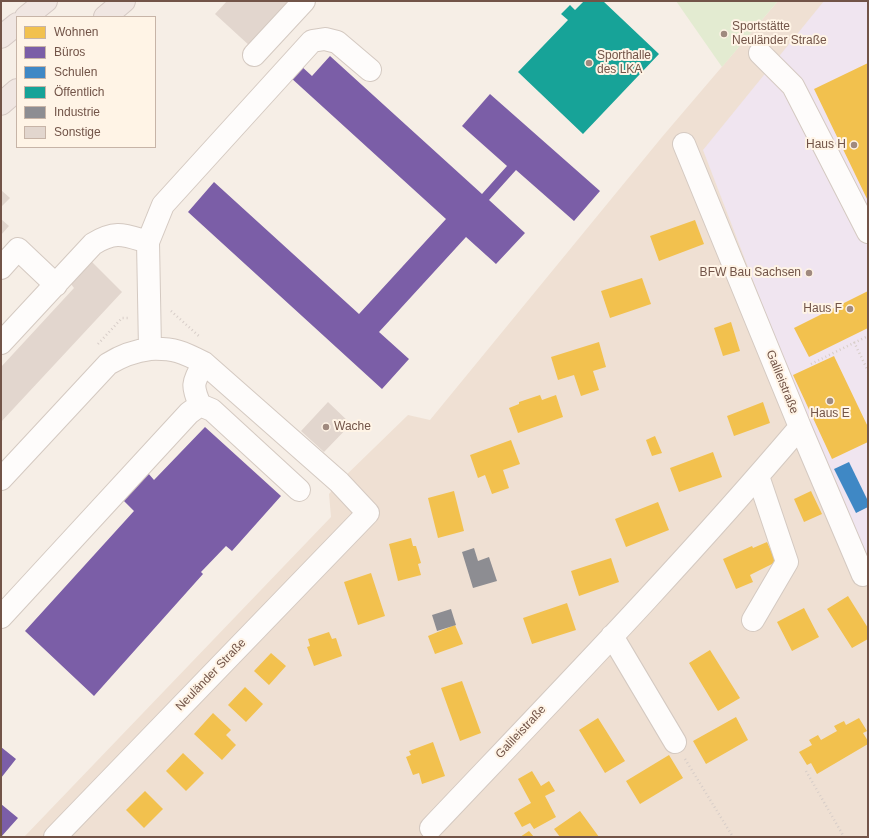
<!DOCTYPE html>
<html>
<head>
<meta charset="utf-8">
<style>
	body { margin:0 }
	#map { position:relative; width:869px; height:838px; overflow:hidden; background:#f6eee6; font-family:Helvetica,sans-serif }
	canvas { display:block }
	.frame { position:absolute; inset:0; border:2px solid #725448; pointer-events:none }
	.legend { position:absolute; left:16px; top:16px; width:140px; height:132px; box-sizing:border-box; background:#fff4e6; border:1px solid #c7b4a7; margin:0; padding:5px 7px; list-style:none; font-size:12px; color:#725448 }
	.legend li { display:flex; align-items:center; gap:8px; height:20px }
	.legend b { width:20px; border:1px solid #c7b4a7 }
</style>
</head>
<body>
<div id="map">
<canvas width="869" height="838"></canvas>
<div class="frame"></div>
<ul class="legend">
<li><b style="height:11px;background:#f2c14e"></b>Wohnen</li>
<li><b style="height:11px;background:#7b5ea7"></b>Büros</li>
<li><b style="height:11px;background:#3f88c5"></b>Schulen</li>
<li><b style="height:11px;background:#17a398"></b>Öffentlich</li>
<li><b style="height:11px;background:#8d8d92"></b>Industrie</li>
<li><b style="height:11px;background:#e2d6ce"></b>Sonstige</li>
</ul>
</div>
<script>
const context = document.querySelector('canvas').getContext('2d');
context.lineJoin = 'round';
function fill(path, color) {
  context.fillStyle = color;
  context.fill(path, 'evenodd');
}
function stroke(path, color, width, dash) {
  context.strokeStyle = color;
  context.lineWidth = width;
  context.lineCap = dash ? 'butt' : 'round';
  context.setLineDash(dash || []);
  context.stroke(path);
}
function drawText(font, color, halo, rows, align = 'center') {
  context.font = font + ' Helvetica,sans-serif';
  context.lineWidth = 4;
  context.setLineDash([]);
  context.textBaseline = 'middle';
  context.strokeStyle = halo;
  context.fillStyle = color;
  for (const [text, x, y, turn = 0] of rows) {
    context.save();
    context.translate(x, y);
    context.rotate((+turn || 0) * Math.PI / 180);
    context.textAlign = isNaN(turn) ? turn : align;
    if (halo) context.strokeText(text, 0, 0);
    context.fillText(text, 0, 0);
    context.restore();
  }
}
fill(new Path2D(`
	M 778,1 L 868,1 L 868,837 L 24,837 L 331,517 L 329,494 L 339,482 L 408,415 L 430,420 L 662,137 Z`), '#efe0d3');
fill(new Path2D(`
	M 824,1 L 868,1 L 868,558 L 797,395 L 703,150 Z`), '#f0e5f0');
fill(new Path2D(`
	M 676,1 L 778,1 L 722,67 Z`), '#e3ebd1');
fill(new Path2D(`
	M 868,63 L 868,201 L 814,89 Z
	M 695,220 L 704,244 L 659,261 L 650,236 Z
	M 642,278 L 651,304 L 610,318 L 601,291 Z
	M 868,291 L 868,328 L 809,357 L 794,328 Z
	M 731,322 L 740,351 L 723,356 L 714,328 Z
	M 599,342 L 606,367 L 593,371 L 599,390 L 581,396 L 574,375 L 558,380 L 551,357 Z
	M 834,356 L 868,427 L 868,442 L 832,459 L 793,375 Z
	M 540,395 L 542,400 L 556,395 L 563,417 L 518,433 L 509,408 L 519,404 L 519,402 Z
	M 763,402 L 770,423 L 734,436 L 727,416 Z
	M 655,436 L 662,453 L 652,456 L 646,440 Z
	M 511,440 L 520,464 L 503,470 L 509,488 L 492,494 L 485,475 L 478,478 L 470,455 Z
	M 713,452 L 722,477 L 679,492 L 670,468 Z
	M 454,491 L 464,531 L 438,538 L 428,498 Z
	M 811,491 L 822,514 L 804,522 L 794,499 Z
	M 658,502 L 669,530 L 626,547 L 615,519 Z
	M 411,538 L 413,546 L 416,546 L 421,563 L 418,564 L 421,575 L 398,581 L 389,544 Z
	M 767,542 L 776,562 L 750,575 L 753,582 L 736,589 L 723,559 L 752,546 L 753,548 Z
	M 611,558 L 619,582 L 579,596 L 571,571 Z
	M 371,573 L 385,616 L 358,625 L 344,582 Z
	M 848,596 L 868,628 L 868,639 L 852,648 L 827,609 Z
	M 567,603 L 576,630 L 532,644 L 523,618 Z
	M 804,608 L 819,637 L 792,651 L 777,622 Z
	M 455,625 L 463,644 L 435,654 L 428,636 Z
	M 329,632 L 332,639 L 336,638 L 342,656 L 314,666 L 307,647 L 310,646 L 308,639 Z
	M 710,650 L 740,698 L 718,711 L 689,663 Z
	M 271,653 L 286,666 L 269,685 L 254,671 Z
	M 462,681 L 481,733 L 460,741 L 441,688 Z
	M 245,687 L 263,704 L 246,722 L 228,705 Z
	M 213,713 L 231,730 L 226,735 L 236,745 L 222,760 L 194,734 Z
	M 736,717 L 748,740 L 706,764 L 693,741 Z
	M 598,718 L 625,761 L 605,773 L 579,730 Z
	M 859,718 L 867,731 L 863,733 L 868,741 L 868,744 L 817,774 L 811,763 L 807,765 L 799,752 L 812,745 L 809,740 L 818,735 L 821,740 L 837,731 L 834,726 L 844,721 L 846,725 Z
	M 433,742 L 445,776 L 422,784 L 419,773 L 413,775 L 406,757 L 411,755 L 409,751 Z
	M 183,753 L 204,773 L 186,791 L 166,771 Z
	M 669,755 L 683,778 L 640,804 L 626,781 Z
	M 532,771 L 541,786 L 549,781 L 555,791 L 545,796 L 556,817 L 534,829 L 530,823 L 522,827 L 514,813 L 531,803 L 518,779 Z
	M 145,791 L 163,809 L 144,828 L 126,810 Z
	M 580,811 L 599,837 L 560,837 L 554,829 Z
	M 529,831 L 534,837 L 520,837 Z`), '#f2c14e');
fill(new Path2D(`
	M 330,56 L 482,194 L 507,166 L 462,126 L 490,94 L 600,191 L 574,221 L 516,170 L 489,200 L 525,233 L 496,264 L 466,237 L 379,332 L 409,359 L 382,389 L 188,212 L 214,182 L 359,314 L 446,219 L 290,77 L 300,65 L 312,76 Z
	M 205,427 L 281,496 L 232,551 L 226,546 L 201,572 L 203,574 L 94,696 L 25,631 L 134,511 L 123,500 L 148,473 L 154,480 Z
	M 1,747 L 16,759 L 1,778 Z
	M 1,804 L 18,818 L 1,837 Z`), '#7b5ea7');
fill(new Path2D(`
	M 849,462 L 868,501 L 868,507 L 856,513 L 834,469 Z`), '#3f88c5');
fill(new Path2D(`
	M 584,1 L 603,1 L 659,54 L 583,134 L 518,72 L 568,20 L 561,14 L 570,5 L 575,10 Z`), '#17a398');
fill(new Path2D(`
	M 474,548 L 478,561 L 489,557 L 497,581 L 473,588 L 462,552 Z
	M 451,609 L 456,625 L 437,631 L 432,615 Z`), '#8d8d92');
fill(new Path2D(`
	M 227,1 L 293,1 L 251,47 L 215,14 Z
	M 1,190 L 10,198 L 1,207 Z
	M 1,219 L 9,226 L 1,235 Z
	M 92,262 L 122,292 L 1,422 L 1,367 L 74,288 L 71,284 Z
	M 328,402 L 351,424 L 324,452 L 301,431 Z`), '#e2d6ce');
const minor = new Path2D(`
	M 760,53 L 793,86 L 868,232
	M 254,55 L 304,1
	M 1,268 L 18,249 L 56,285
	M 1,343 L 93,244 C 116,230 124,235 148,242
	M 200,405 C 191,384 193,383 204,363
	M 800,427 L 863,575
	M 1,479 L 108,364 C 121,356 134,351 150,349
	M 1,617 L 189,413 L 200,405 L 212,410 L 299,490
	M 753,620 L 787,562 L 758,476
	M 612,636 L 675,742
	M 431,828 C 556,696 683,565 800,427 L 684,144
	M 55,837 L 368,513 L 339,482 L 204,363 C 183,352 174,348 150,349 L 148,242 L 163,205 L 312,41 L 325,39 L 337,42 L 370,70`);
const highway = new Path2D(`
	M 26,17 L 46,1
	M 105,17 L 124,1
	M 1,37 L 17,24
	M 1,104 L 17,90`);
stroke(minor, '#d4c9c1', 24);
stroke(highway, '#d5c9c4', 24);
stroke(new Path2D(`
	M 171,311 L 200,337
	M 854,342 L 868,371
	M 98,344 L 122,318 L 129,318
	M 811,364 L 868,336
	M 685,759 L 733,837
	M 806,771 L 844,837`), '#d7cdc8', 2.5, [1, 3]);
stroke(minor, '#fefcfb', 22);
stroke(highway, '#f0e6e2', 22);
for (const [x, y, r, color] of [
	[724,34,4,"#a08a7f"],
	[589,63,4,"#a08a7f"],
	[854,145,4,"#a08a7f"],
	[809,273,4,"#a08a7f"],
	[850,309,4,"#a08a7f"],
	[830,401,4,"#a08a7f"],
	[326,427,4,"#a08a7f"]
]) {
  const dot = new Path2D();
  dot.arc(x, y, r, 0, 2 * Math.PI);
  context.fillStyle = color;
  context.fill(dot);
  stroke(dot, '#fff4e6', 1.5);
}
drawText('12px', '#725448', '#fff4e6', [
	["Sportstätte",732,27],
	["Neuländer Straße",732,41],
	["Sporthalle",597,56],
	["des LKA",597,70],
	["Haus H",846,145,"right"],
	["BFW Bau Sachsen",801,273,"right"],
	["Haus F",842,309,"right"],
	["Haus E",830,414,"center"],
	["Wache",334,427]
], 'left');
drawText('12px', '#725448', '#fff4e6', [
	["Galileistraße",782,382,68],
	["Neuländer Straße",211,675,-46],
	["Galileistraße",521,732,-47]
]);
</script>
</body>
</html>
